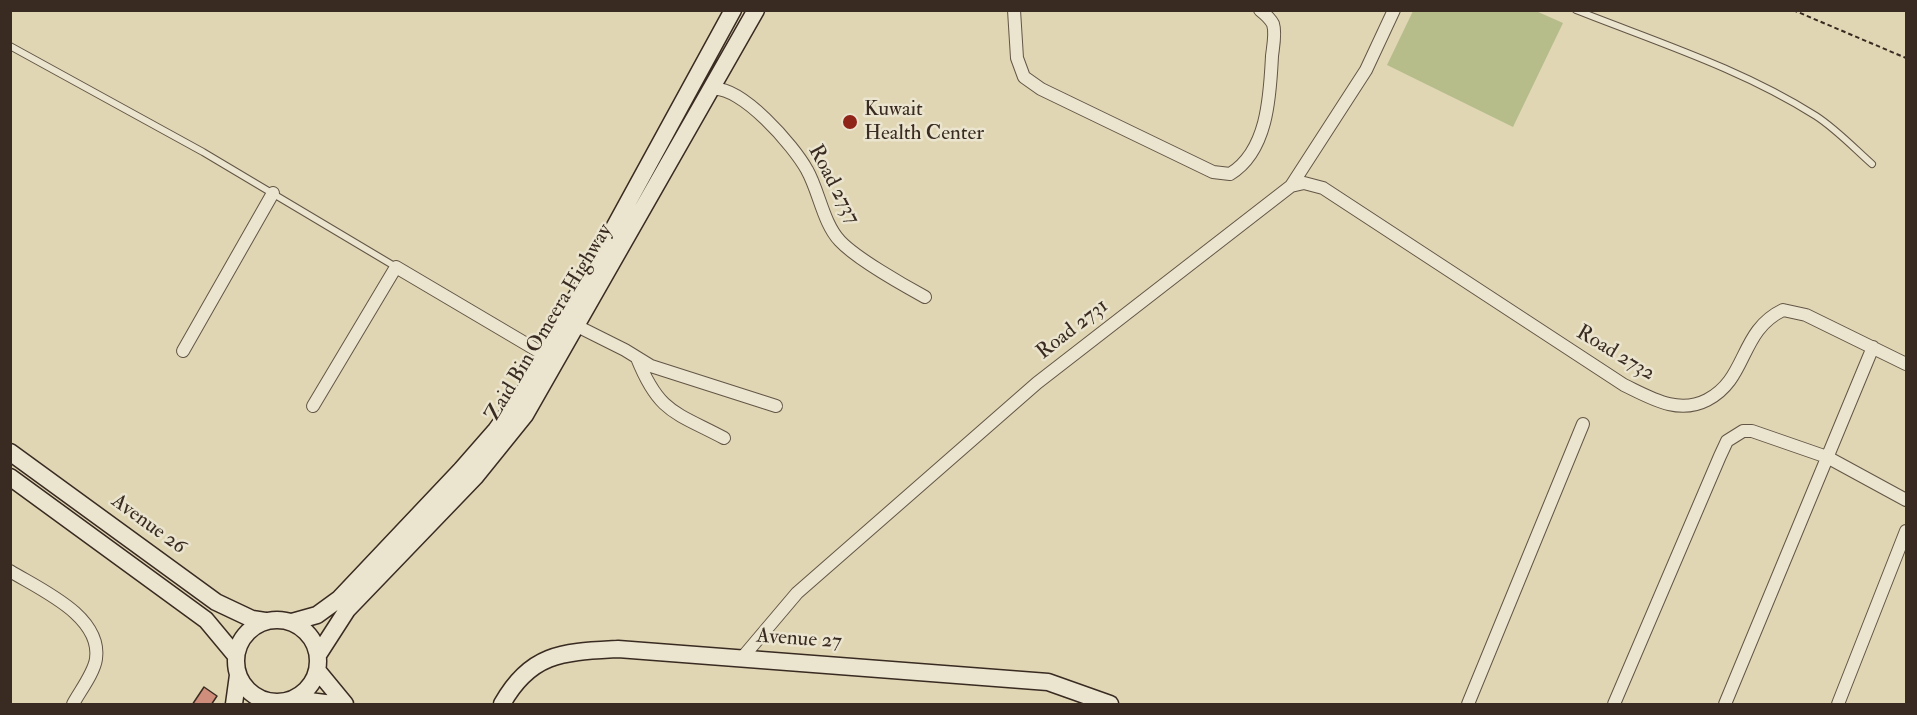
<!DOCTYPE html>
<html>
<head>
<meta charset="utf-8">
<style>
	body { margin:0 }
	#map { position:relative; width:1917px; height:715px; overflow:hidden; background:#e0d6b4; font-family:"IM FELL Double Pica",serif }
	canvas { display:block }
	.frame { position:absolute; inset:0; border:12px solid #392b21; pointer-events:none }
</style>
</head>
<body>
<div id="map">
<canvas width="1917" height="715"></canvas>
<div class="frame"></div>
</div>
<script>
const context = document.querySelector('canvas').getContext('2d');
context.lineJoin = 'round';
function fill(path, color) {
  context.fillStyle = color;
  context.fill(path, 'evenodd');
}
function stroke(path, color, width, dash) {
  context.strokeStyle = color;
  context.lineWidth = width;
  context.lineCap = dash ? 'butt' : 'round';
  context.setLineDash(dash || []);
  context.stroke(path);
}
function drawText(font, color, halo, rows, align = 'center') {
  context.font = font + ' "IM FELL Double Pica",serif';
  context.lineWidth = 5;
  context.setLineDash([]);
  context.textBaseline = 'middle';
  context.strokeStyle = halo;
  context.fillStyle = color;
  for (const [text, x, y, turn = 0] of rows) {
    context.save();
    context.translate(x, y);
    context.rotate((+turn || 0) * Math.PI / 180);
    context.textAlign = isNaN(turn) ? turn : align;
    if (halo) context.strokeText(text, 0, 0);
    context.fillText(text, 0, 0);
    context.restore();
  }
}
fill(new Path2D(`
	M 1413,11 L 1536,11 L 1563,23 L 1513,127 L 1387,65 Z`), '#b6bd8a');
const building = new Path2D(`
	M 204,687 L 217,696 L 211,705 L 192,705 Z`);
fill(building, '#cf8e7b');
stroke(building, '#392b21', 1.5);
const lane = new Path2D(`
	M 1576,10 C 1657,42 1742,69 1816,116 C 1836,129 1854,148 1872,164
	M 10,46 L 203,152 L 396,267`);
const street = new Path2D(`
	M 1014,10 L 1017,58 L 1024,77 L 1041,89 L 1213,172 L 1230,174 C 1268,151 1270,95 1272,56 C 1273,47 1276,33 1273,24 C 1270,18 1265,14 1260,10
	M 712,89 C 741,85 794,146 807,170 C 819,191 823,223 840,241 C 856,258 903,285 925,297
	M 1291,186 L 1304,183 L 1323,188 L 1624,385 C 1651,398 1678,415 1707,400 C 1748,379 1739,331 1783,310 L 1806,315 L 1906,364
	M 577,326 L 625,350 L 651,366 L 776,406
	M 183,351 L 273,193
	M 637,358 C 659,413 675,412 724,438
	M 313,406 L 396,267 L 545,355
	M 10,571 C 41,590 102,616 96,659 C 94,673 80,691 73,704
	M 742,658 L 797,593 L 1037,383 L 1291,186 L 1366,70 L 1394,10
	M 1468,704 L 1583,424
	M 1614,704 L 1720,456 L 1727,441 L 1743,431 L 1752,431 L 1827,457 L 1906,500
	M 1725,704 L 1873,347
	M 1838,704 L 1906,531`);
const secondary = new Path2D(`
	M 10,452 L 216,602 L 252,619 L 265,621
	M 10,477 L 206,620 L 236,656
	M236 661a41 41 0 1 1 82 0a41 41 0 1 1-82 0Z
	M 292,622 L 317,615 L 339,599 L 461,470 L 496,430 L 527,387 L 733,10
	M 318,655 L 347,610 L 475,477 L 525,415 L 756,10
	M 317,670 L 345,704
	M 293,699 L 333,704
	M 234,704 L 238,675
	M 502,704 C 531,652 564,652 618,649 L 1048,682 L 1110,704`);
stroke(lane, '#635646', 8);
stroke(street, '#635646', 14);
stroke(secondary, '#392b21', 19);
stroke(new Path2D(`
	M 1793,10 L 1906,58`), '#392b21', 2, [4.5, 3]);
stroke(lane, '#ebe4ce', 6);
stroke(street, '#ebe4ce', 12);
stroke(secondary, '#ebe4ce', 16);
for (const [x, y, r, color] of [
	[850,122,8,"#8f2418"]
]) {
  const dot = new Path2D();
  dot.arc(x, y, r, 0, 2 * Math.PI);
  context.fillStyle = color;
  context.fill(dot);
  stroke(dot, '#ebe4ce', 2);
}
drawText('21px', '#392b21', '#ebe4ce', [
	["Kuwait",864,110],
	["Health Center",864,134]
], 'left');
drawText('21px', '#392b21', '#ebe4ce', [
	["Road 2737",833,185,62],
	["Zaid Bin Omeera Highway",550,323,-59],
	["Road 2731",1073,330,-38],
	["Road 2732",1615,354,31],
	["Avenue 26",148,525,36],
	["Avenue 27",799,640,4]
]);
</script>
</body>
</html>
